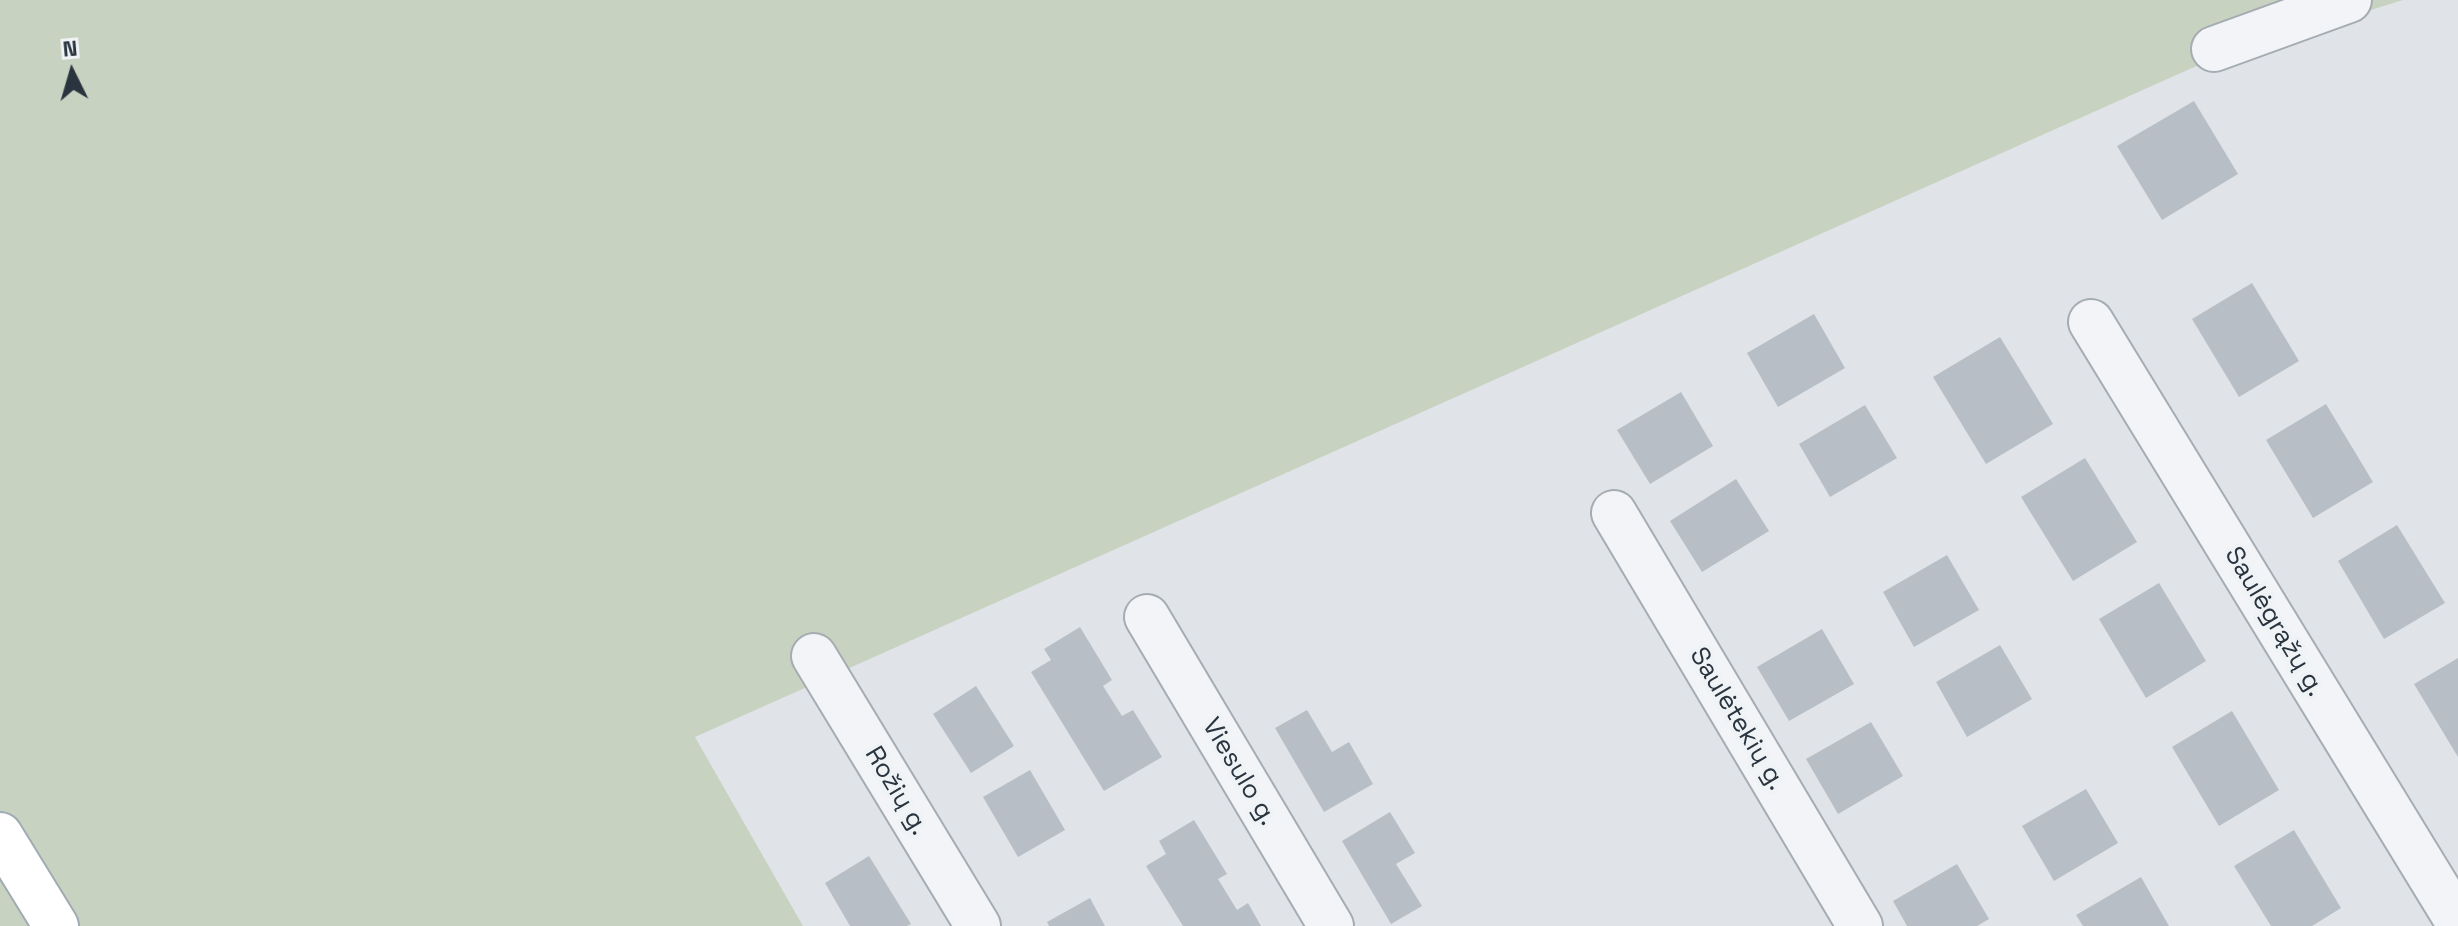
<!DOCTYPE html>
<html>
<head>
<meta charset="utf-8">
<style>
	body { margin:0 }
	#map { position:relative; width:2458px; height:926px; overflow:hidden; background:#e0e4e8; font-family:"Space Grotesk",sans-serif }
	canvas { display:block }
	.north { position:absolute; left:32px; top:32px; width:80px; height:80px; -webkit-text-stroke:6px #eff3f6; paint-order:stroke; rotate:355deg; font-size:22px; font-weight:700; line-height:32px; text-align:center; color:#29343f }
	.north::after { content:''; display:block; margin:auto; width:28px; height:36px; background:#29343f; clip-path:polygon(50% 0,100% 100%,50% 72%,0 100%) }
</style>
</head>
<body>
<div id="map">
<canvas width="2458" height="926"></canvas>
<div class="north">N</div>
</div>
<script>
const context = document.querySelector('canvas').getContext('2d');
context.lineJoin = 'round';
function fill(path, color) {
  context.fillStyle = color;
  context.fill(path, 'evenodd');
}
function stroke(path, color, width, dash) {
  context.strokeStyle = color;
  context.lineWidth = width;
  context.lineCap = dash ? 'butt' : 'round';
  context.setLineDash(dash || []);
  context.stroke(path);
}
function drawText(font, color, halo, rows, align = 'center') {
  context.font = font + ' "Space Grotesk",sans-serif';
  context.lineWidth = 8;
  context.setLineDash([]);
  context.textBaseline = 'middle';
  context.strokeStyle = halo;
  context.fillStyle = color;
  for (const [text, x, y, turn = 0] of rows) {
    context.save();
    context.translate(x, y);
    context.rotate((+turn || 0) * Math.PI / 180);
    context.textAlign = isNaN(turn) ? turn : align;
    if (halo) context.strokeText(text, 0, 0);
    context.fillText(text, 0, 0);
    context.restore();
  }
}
fill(new Path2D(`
	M 0,0 L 2403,0 L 2210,60 L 695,737 L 803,926 L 0,926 Z`), '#c8d2c1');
fill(new Path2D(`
	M 2194,101 L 2238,174 L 2162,220 L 2117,146 Z
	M 2252,283 L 2299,361 L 2239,397 L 2192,319 Z
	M 1814,314 L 1845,368 L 1778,407 L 1747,353 Z
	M 2000,337 L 2053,424 L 1986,464 L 1933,377 Z
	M 1681,392 L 1713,446 L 1650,484 L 1617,430 Z
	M 2326,404 L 2373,482 L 2313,518 L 2266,440 Z
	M 1865,405 L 1897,458 L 1830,497 L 1799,444 Z
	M 2085,458 L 2137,542 L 2073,581 L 2021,497 Z
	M 1736,479 L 1769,531 L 1702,572 L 1670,521 Z
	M 2397,525 L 2445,603 L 2384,639 L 2338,561 Z
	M 1947,555 L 1979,610 L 1914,647 L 1883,592 Z
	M 2159,583 L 2206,661 L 2146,698 L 2099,619 Z
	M 1080,627 L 1112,680 L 1103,686 L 1122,716 L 1133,710 L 1162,757 L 1104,791 L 1031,672 L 1051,660 L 1044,649 Z
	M 1822,629 L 1854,684 L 1789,721 L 1757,667 Z
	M 2000,645 L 2032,699 L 1967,737 L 1936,682 Z
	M 2458,658 L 2458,757 L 2414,684 Z
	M 976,686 L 1014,746 L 971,773 L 933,714 Z
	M 1307,710 L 1332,752 L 1349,742 L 1373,784 L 1324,812 L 1275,728 Z
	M 2232,711 L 2279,790 L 2219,826 L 2172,747 Z
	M 1871,722 L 1903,776 L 1838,814 L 1806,759 Z
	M 1030,770 L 1065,830 L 1018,857 L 983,797 Z
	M 2086,789 L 2118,843 L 2054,881 L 2022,826 Z
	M 1390,812 L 1415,853 L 1396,864 L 1422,906 L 1391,924 L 1342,841 Z
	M 1194,820 L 1227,874 L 1218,879 L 1237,910 L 1248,903 L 1261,926 L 1183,926 L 1146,866 L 1166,854 L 1159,841 Z
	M 2294,830 L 2341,908 L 2312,926 L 2271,926 L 2234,866 Z
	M 869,856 L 911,924 L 907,926 L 850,926 L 825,883 Z
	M 1957,864 L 1989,919 L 1977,926 L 1907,926 L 1893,901 Z
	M 2141,877 L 2169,926 L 2083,926 L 2076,915 Z
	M 1090,898 L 1105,926 L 1049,926 L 1047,922 Z`), '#b7bec5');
const minor = new Path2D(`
	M 2214,49 L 2349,0
	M 2091,322 L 2458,922
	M 1614,513 L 1860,926
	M 1147,617 L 1331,926
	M 814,656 L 978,926`);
const major = new Path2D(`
	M 0,835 L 56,926`);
stroke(minor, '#a5acb2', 48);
stroke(major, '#a0abb3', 48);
stroke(minor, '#f2f4f7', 44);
stroke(major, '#fff', 44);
drawText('26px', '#29343f', '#eff3f6', [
	["Saulėgrąžų g.",2274,622,59],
	["Saulėtekių g.",1737,719,59],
	["Viesulo g.",1239,772,59],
	["Rožių g.",896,791,59]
]);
</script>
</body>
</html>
